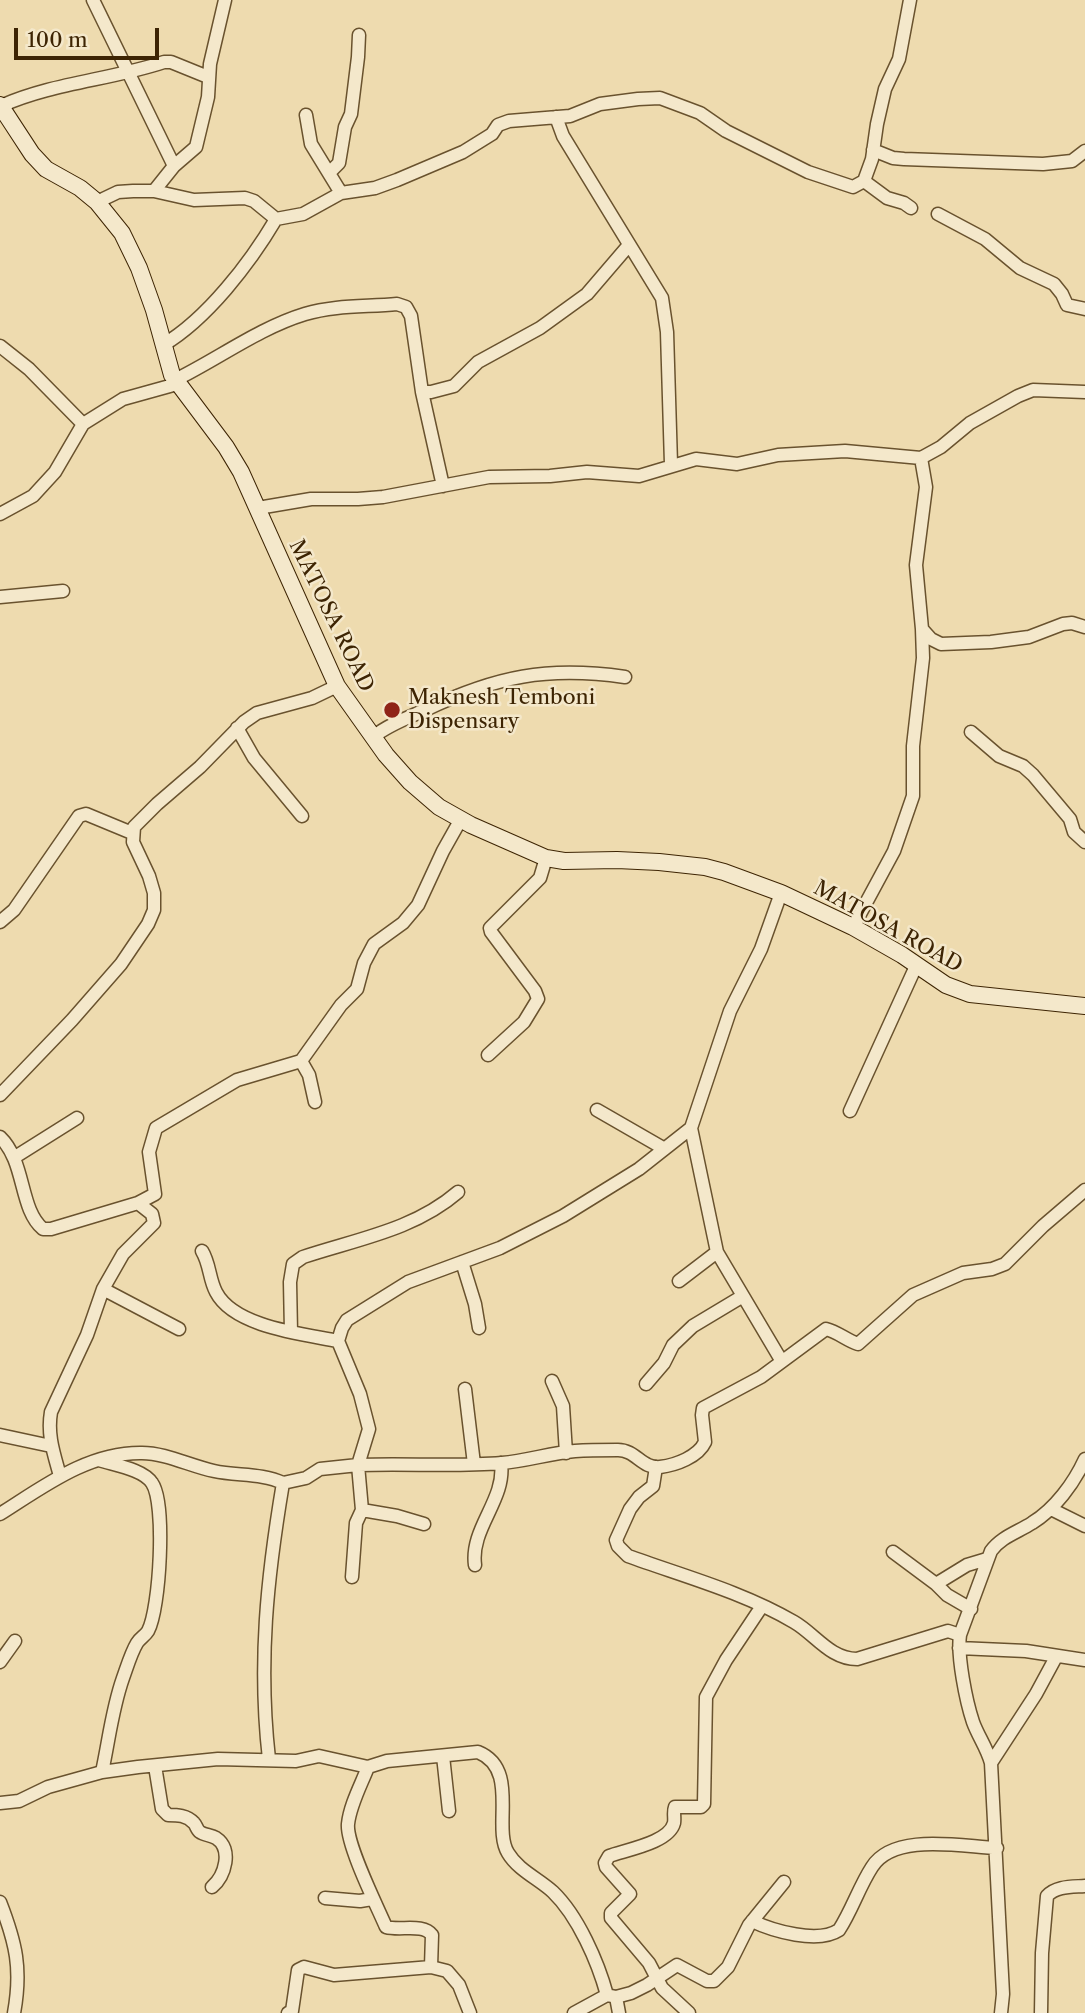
<!DOCTYPE html>
<html>
<head>
<meta charset="utf-8">
<style>
	body { margin:0 }
	#map { position:relative; width:1085px; height:2013px; overflow:hidden; background:#eedbaf; font-family:"Libre Caslon Text",serif }
	canvas { display:block }
	.scale { position:absolute; left:14px; top:28px; width:145px; height:32px; box-sizing:border-box; border:4px solid #3d2403; border-top:0; padding-left:9px; font-size:21px; line-height:24px; white-space:nowrap; color:#3d2403; -webkit-text-stroke:5px #f4e8cb; paint-order:stroke }
</style>
</head>
<body>
<div id="map">
<canvas width="1085" height="2013"></canvas>
<div class="scale">100 m</div>
</div>
<script>
const context = document.querySelector('canvas').getContext('2d');
context.lineJoin = 'round';
function stroke(path, color, width, dash) {
  context.strokeStyle = color;
  context.lineWidth = width;
  context.lineCap = dash ? 'butt' : 'round';
  context.setLineDash(dash || []);
  context.stroke(path);
}
function drawText(font, color, halo, rows, align = 'center') {
  context.font = font + ' "Libre Caslon Text",serif';
  context.lineWidth = 5;
  context.setLineDash([]);
  context.textBaseline = 'middle';
  context.strokeStyle = halo;
  context.fillStyle = color;
  for (const [text, x, y, turn = 0] of rows) {
    context.save();
    context.translate(x, y);
    context.rotate((+turn || 0) * Math.PI / 180);
    context.textAlign = isNaN(turn) ? turn : align;
    if (halo) context.strokeText(text, 0, 0);
    context.fillText(text, 0, 0);
    context.restore();
  }
}
const street = new Path2D(`
	M 93,0 L 174,166
	M 1,106 C 52,83 110,80 164,62 L 171,62 L 208,77
	M 306,115 L 311,144 L 341,193
	M 556,117 L 563,136 L 662,298 L 667,332 L 671,464
	M 873,150 L 893,158 L 904,159 L 1043,164 L 1072,161 L 1085,151
	M 329,173 L 339,163 L 345,127 L 351,114 L 358,57 L 359,35
	M 864,181 L 872,159 L 877,124 L 885,89 L 899,59 L 910,0
	M 154,191 L 174,166 L 196,147 L 208,97 L 210,64 L 225,0
	M 97,202 L 118,192 L 133,191 L 154,191 L 194,200 L 245,198 L 254,201 L 276,219 L 303,214 L 341,193 L 375,188 L 397,180 L 463,152 L 492,134 L 498,125 L 509,121 L 570,116 L 600,104 L 638,99 L 660,98 L 700,113 L 726,131 L 808,172 L 853,187 L 864,181 L 887,198 L 904,203 L 911,208
	M 938,214 L 985,239 L 1020,268 L 1054,284 L 1062,294 L 1067,305 L 1085,309
	M 163,345 C 207,319 250,263 276,219
	M 0,346 L 29,369 L 83,424
	M 175,380 C 218,359 259,328 305,314 C 335,305 366,307 397,304 L 406,307 L 411,316 L 422,392 L 443,486
	M 422,392 L 431,392 L 454,386 L 478,362 L 540,328 L 587,294 L 629,245
	M 921,458 L 941,447 L 970,423 L 1018,396 L 1033,390 L 1085,392
	M 258,508 L 311,499 L 358,499 L 383,497 L 489,477 L 550,476 L 587,472 L 639,476 L 696,459 L 737,464 L 778,455 L 845,451 L 921,458 L 926,487 L 916,565 L 922,629 L 931,639 L 941,644 L 991,642 L 1029,637 L 1063,624 L 1072,623 L 1085,627
	M 0,514 L 33,496 L 55,472 L 83,424 L 123,399 L 177,384
	M 0,597 L 63,591
	M 237,728 L 254,758 L 302,816
	M 971,732 L 999,756 L 1023,766 L 1033,775 L 1070,819 L 1074,832 L 1085,842
	M 373,737 C 388,725 407,718 425,710 C 497,676 547,666 625,677
	M 781,893 L 761,949 L 730,1011 L 691,1128 L 717,1252 L 781,1360
	M 0,922 L 14,910 L 79,816 L 86,814 L 132,833
	M 853,927 L 894,851 L 913,796 L 913,746 L 923,658 L 922,629
	M 488,1055 L 524,1022 L 538,999 L 535,991 L 491,932 L 490,928 L 540,878 L 546,858
	M 301,1061 L 309,1075 L 315,1102
	M 0,1095 L 72,1020 L 121,964 L 148,924 L 154,910 L 154,893 L 149,876 L 133,842 L 134,827 L 157,804 L 200,767 L 244,722 L 257,713 L 312,698 L 337,686
	M 597,1110 L 663,1148
	M 850,1111 L 916,966
	M 0,1137 C 26,1162 19,1209 43,1229 L 51,1229 L 138,1203 L 155,1194 L 149,1152 L 156,1128 L 237,1080 L 301,1061 L 341,1005 L 357,989 L 364,963 L 374,944 L 403,923 L 418,905 L 443,851 L 461,819
	M 15,1157 L 77,1118
	M 202,1251 C 210,1264 209,1279 216,1292 C 234,1327 303,1334 338,1341
	M 462,1262 L 475,1304 L 479,1328
	M 679,1281 L 717,1252
	M 103,1289 L 179,1329
	M 291,1332 L 290,1282 L 293,1264 L 303,1257 C 357,1239 414,1230 458,1192
	M 552,1381 L 563,1406 L 566,1453
	M 646,1384 L 664,1363 L 673,1345 L 693,1326 L 743,1296
	M 465,1389 L 474,1464
	M 0,1435 L 51,1446
	M 99,1460 C 114,1465 143,1469 152,1483 C 166,1503 160,1609 148,1631 C 145,1636 140,1638 137,1643 C 131,1653 127,1667 123,1678 C 112,1709 109,1740 102,1772
	M 656,1467 L 653,1486 L 639,1497 L 630,1509 L 616,1540 L 618,1546 L 628,1556 C 683,1576 743,1592 794,1622 C 815,1634 830,1659 857,1659 L 948,1631 L 960,1635
	M 60,1476 C 54,1454 47,1435 51,1412 L 87,1335 L 103,1289 L 123,1254 L 154,1223 L 152,1214 L 138,1203
	M 283,1483 L 306,1478 L 320,1469 L 358,1465 L 369,1429 L 360,1394 L 338,1341 L 342,1328 L 347,1320 L 408,1282 L 500,1248 L 563,1216 L 639,1169 L 691,1128
	M 1051,1509 L 1085,1526
	M 362,1510 L 397,1516 L 424,1524
	M 0,1514 C 43,1487 88,1452 142,1453 C 166,1453 190,1466 214,1471 C 237,1476 262,1473 283,1483 C 267,1578 258,1663 269,1759
	M 893,1552 L 936,1584 L 967,1565 L 987,1559
	M 475,1565 C 470,1528 506,1500 501,1463
	M 352,1577 L 356,1523 L 362,1510 L 358,1465 C 406,1463 453,1467 502,1463 C 526,1461 551,1453 575,1451 C 589,1450 604,1450 618,1450 C 636,1450 642,1469 660,1467 C 676,1465 698,1457 705,1442 L 702,1415 L 703,1408 L 761,1377 L 826,1329 C 838,1332 846,1340 858,1344 L 913,1295 L 963,1273 L 992,1269 L 1005,1264 L 1043,1226 L 1085,1190
	M 936,1584 L 947,1595 L 971,1609
	M 959,1648 L 1026,1651 L 1085,1660
	M 0,1662 L 15,1641
	M 443,1756 L 449,1811
	M 991,1763 L 1036,1694 L 1056,1657
	M 155,1766 L 162,1809 L 168,1815 C 177,1815 187,1815 194,1823 C 196,1825 197,1830 200,1832 C 204,1835 211,1835 216,1838 C 233,1849 225,1876 212,1887
	M 368,1767 C 361,1785 350,1805 348,1824 C 346,1844 377,1906 386,1927 C 400,1931 423,1923 432,1935 L 431,1967
	M 0,1803 L 19,1801 L 48,1787 L 102,1772 L 138,1767 L 218,1759 L 296,1761 L 319,1756 L 368,1767 L 387,1761 L 478,1752 C 520,1769 492,1827 508,1853 C 518,1870 539,1879 553,1892 C 578,1916 598,1962 607,1995
	M 325,1898 L 360,1901 L 372,1899
	M 0,1902 C 16,1943 22,1969 14,2013
	M 752,1921 C 773,1931 818,1944 839,1930 C 852,1910 859,1887 872,1867 C 894,1832 963,1847 997,1848
	M 616,1997 L 619,2013
	M 288,2013 L 292,2011 L 298,1970 L 304,1967 L 334,1975 L 431,1967 L 447,1971 L 459,1985 L 470,2013
	M 574,2013 L 607,1995 L 616,1997 L 631,1993 L 647,1985 L 677,1965 L 707,1981 L 714,1981 L 728,1967 L 749,1925 L 784,1882
	M 689,2013 L 662,1988 L 649,1963 L 611,1918 L 611,1913 L 630,1894 L 606,1867 L 605,1863 L 609,1856 C 625,1850 669,1843 674,1823 C 675,1818 673,1812 675,1807 L 701,1807 L 704,1804 L 706,1697 L 726,1660 L 762,1606
	M 1001,2013 L 1003,1994 L 991,1763 C 987,1748 978,1736 973,1722 C 966,1701 957,1656 960,1635 L 991,1551 C 1001,1537 1018,1532 1032,1523 C 1055,1509 1074,1483 1085,1459
	M 1041,2013 L 1042,1953 L 1047,1896 C 1056,1886 1071,1887 1085,1886`);
const secondary = new Path2D(`
	M 0,105 L 32,154 L 46,169 L 80,188 L 97,202 L 122,233 L 139,268 L 154,310 L 172,375 L 226,447 L 241,472 L 337,686 L 386,755 L 410,782 L 439,807 L 471,825 L 546,858 L 564,861 L 617,860 L 659,862 L 705,867 L 724,872 L 781,893 L 853,927 L 902,955 L 946,985 L 970,994 L 1085,1006`);
stroke(street, '#69522e', 15);
stroke(secondary, '#3d2403', 18);
stroke(street, '#f4e8cb', 12);
stroke(secondary, '#f4e8cb', 16);
for (const [x, y, r, color] of [
	[392,710,9,"#8f2418"]
]) {
  const dot = new Path2D();
  dot.arc(x, y, r, 0, 2 * Math.PI);
  context.fillStyle = color;
  context.fill(dot);
  stroke(dot, '#f4e8cb', 2.5);
}
drawText('21px', '#3d2403', '#f4e8cb', [
	["MATOSA ROAD",331,616,64],
	["MATOSA ROAD",888,927,29]
]);
drawText('21px', '#3d2403', '#f4e8cb', [
	["Maknesh Temboni",408,698],
	["Dispensary",408,722]
], 'left');
</script>
</body>
</html>
